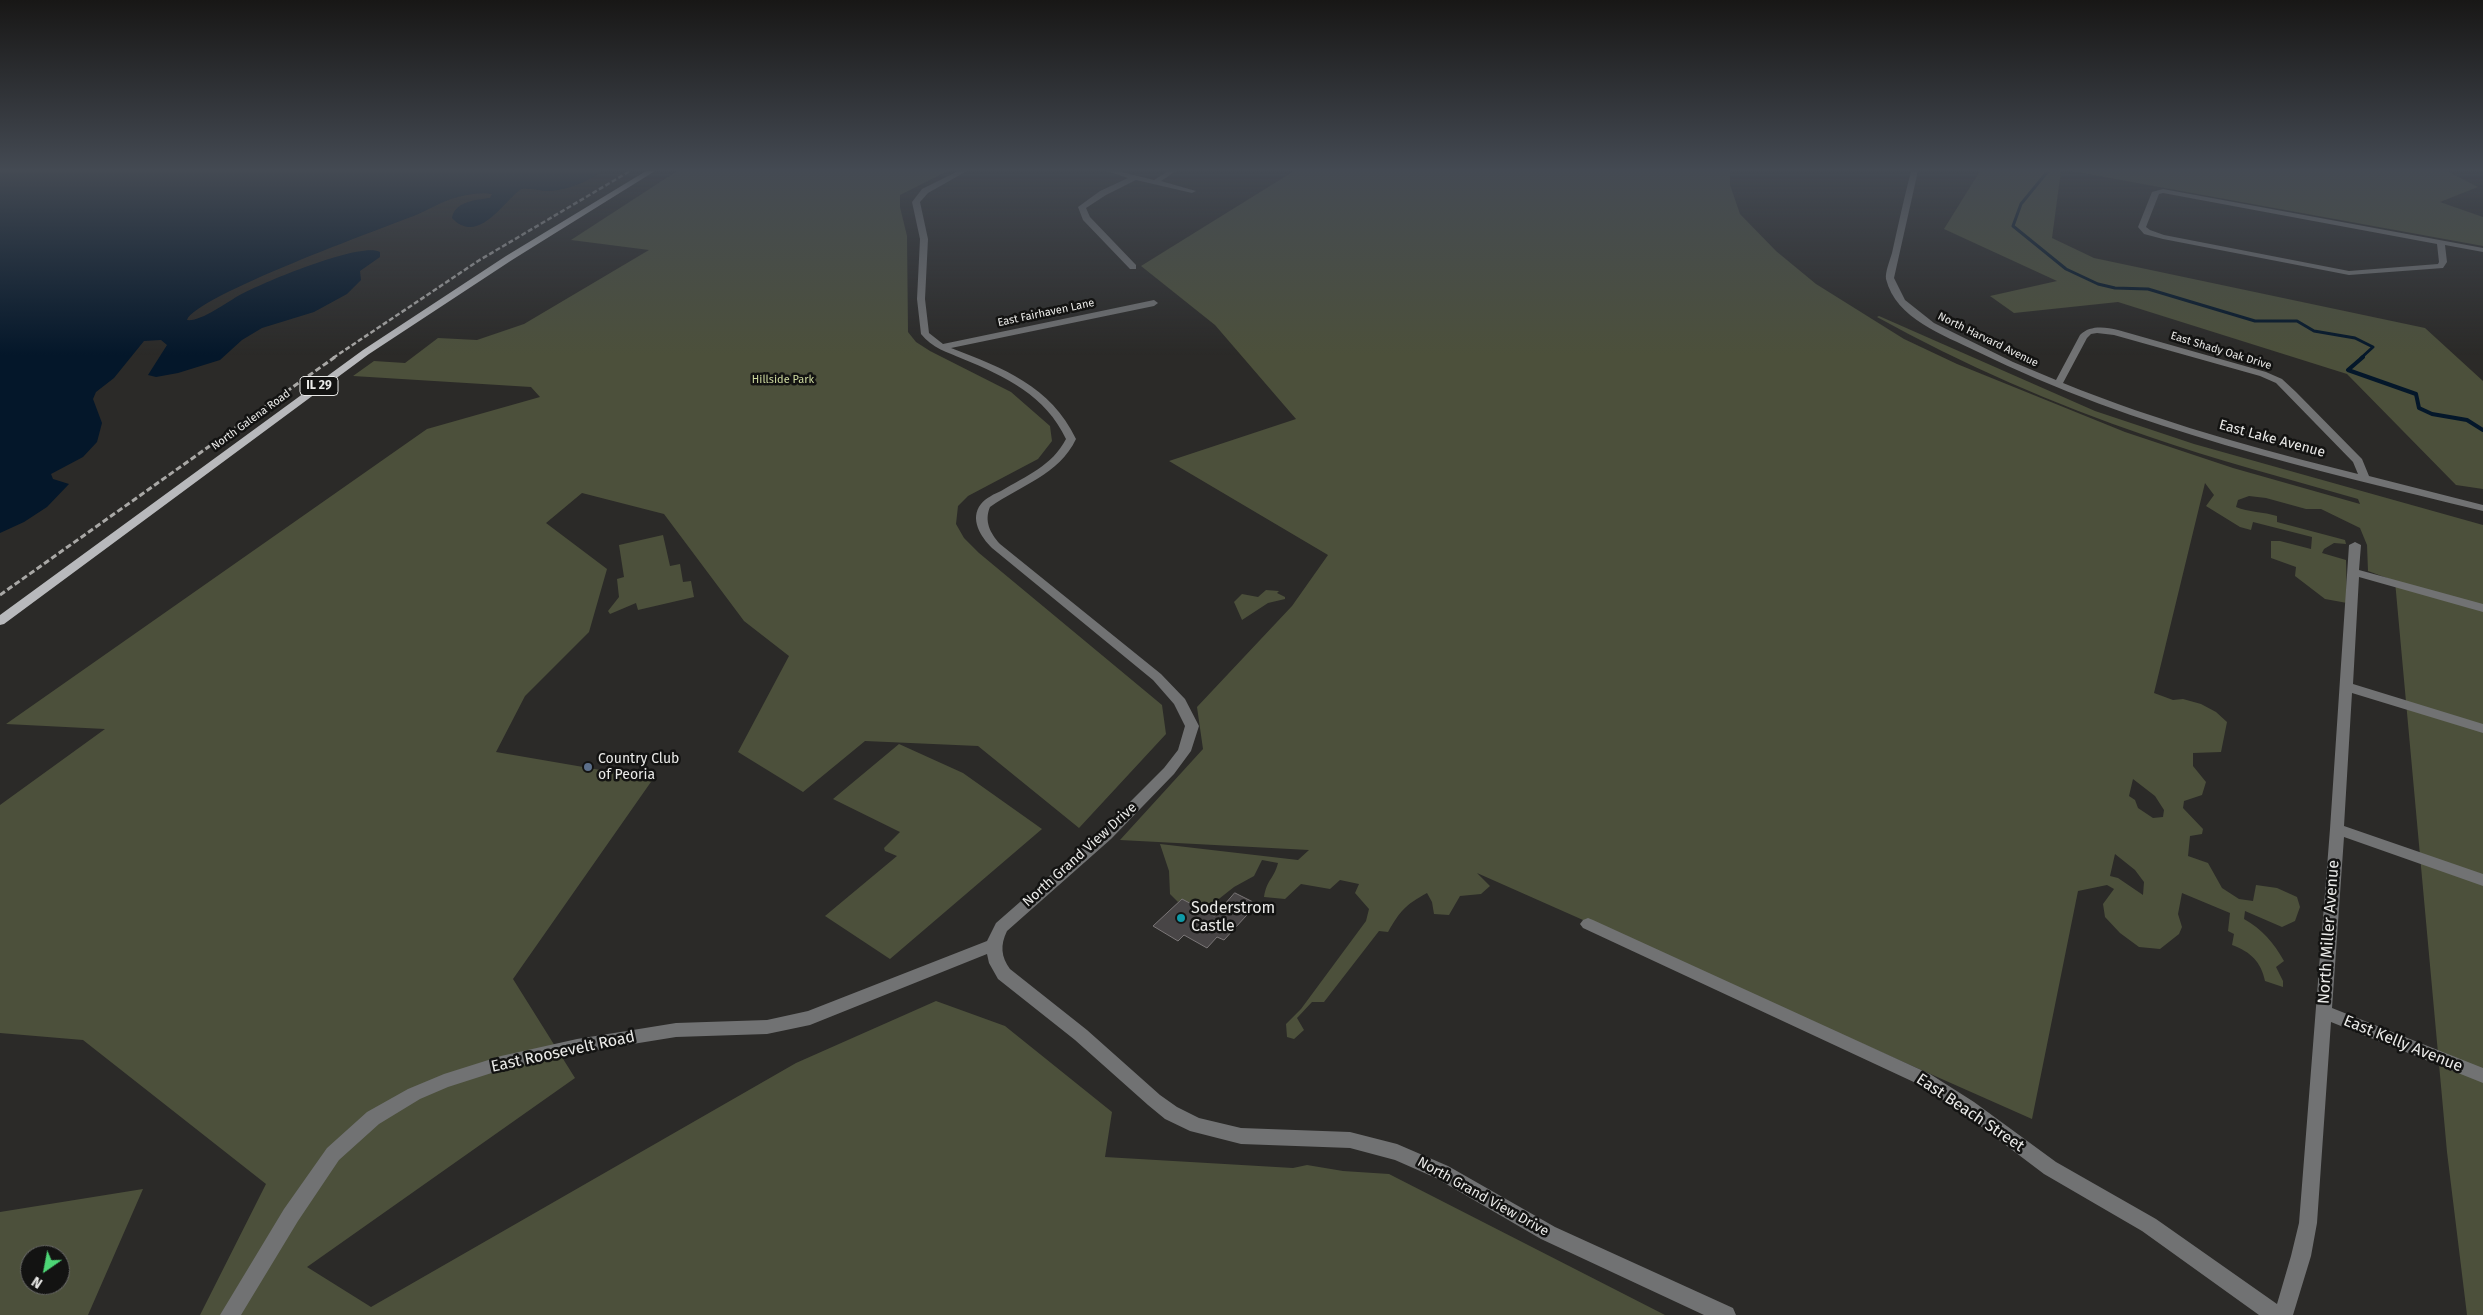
<!DOCTYPE html>
<html>
<head>
<meta charset="utf-8">
<style>
	body { margin:0 }
	#map { position:relative; width:2483px; height:1315px; overflow:hidden; background:#2b2a28; font-family:"Fira Sans",sans-serif }
	canvas { display:block }
	.north { position:absolute; left:20px; top:1245px; width:50px; height:50px; box-sizing:border-box; background:#131312; border:1px solid #696968; border-radius:50%; rotate:213deg; font-size:14px; font-weight:700; line-height:20px; text-align:center; color:#eaeae8 }
	.north::after { content:''; display:block; margin:auto; width:18px; height:22px; background:#4dd676; clip-path:polygon(50% 0,100% 100%,50% 72%,0 100%) }
</style>
</head>
<body>
<div id="map">
<canvas width="2483" height="1315"></canvas>
<div class="north">N</div>
</div>
<script>
const context = document.querySelector('canvas').getContext('2d');
context.lineJoin = 'round';
function fill(path, color) {
  context.fillStyle = color;
  context.fill(path, 'evenodd');
}
function stroke(path, color, width, dash) {
  context.strokeStyle = color;
  context.lineWidth = width;
  context.lineCap = dash ? 'butt' : 'round';
  context.setLineDash(dash || []);
  context.stroke(path);
}
function drawText(font, color, halo, rows, align = 'center') {
  context.font = font + ' "Fira Sans",sans-serif';
  context.lineWidth = 5;
  context.setLineDash([]);
  context.textBaseline = 'middle';
  context.strokeStyle = halo;
  context.fillStyle = color;
  for (const [text, x, y, turn = 0] of rows) {
    context.save();
    context.translate(x, y);
    context.rotate((+turn || 0) * Math.PI / 180);
    context.textAlign = isNaN(turn) ? turn : align;
    if (halo) context.strokeText(text, 0, 0);
    context.fillText(text, 0, 0);
    context.restore();
  }
}
fill(new Path2D(`
	M 677,171 L 948,171 L 900,195 L 900,207 L 907,236 L 908,332 L 916,342 L 930,351 L 1011,392 L 1050,426 L 1052,441 L 1038,459 L 968,496 L 958,506 L 956,524 L 964,538 L 979,553 L 1162,705 L 1166,734 L 1079,828 L 978,746 L 865,741 L 803,792 L 738,752 L 789,656 L 744,621 L 664,514 L 582,493 L 546,523 L 607,569 L 589,632 L 525,696 L 496,752 L 653,779 L 513,979 L 575,1078 L 307,1267 L 371,1307 L 796,1063 L 936,1001 L 1005,1026 L 1112,1112 L 1105,1157 L 1293,1168 L 1307,1165 L 1343,1171 L 1389,1174 L 1665,1315 L 200,1315 L 266,1184 L 83,1040 L 0,1033 L 0,805 L 105,729 L 6,724 L 427,429 L 540,397 L 531,387 L 353,376 L 374,361 L 405,363 L 438,338 L 477,340 L 524,324 L 649,250 L 571,240 Z
	M 1294,171 L 1730,171 L 1730,185 L 1740,214 L 1776,251 L 1816,284 L 1904,339 L 1957,364 L 2125,432 L 2233,468 L 2360,504 L 2358,499 C 2288,479 2216,460 2147,436 C 2054,404 1963,365 1877,317 L 1879,316 L 2095,411 L 2194,444 L 2483,525 L 2483,1315 L 2467,1315 L 2447,1152 L 2395,581 L 2368,571 L 2367,545 L 2360,528 L 2321,509 L 2306,509 L 2266,498 L 2249,496 L 2238,500 L 2236,507 C 2248,512 2264,512 2277,516 L 2277,522 L 2345,540 L 2346,544 L 2334,543 L 2324,549 L 2322,553 L 2346,560 L 2347,603 L 2325,599 L 2295,576 L 2296,567 L 2271,558 L 2271,541 L 2280,541 L 2311,549 L 2312,537 L 2253,522 L 2251,530 L 2240,527 L 2206,506 L 2214,495 L 2205,483 L 2154,693 L 2173,700 L 2183,699 L 2201,704 L 2216,712 L 2227,722 L 2221,752 L 2193,753 L 2193,766 L 2206,782 L 2202,795 L 2184,801 L 2183,808 L 2203,829 L 2202,834 L 2190,836 L 2188,856 L 2208,863 L 2222,888 L 2239,899 L 2253,901 L 2256,885 L 2277,888 L 2297,897 L 2300,907 L 2295,921 L 2282,927 L 2245,911 L 2244,919 C 2262,929 2274,943 2284,961 L 2276,967 L 2283,981 L 2283,987 L 2265,981 C 2261,962 2251,952 2232,945 L 2234,934 L 2228,931 L 2230,913 L 2182,893 L 2178,914 L 2182,927 L 2179,934 L 2160,949 L 2139,947 L 2120,933 L 2105,917 L 2103,904 L 2114,889 L 2107,885 L 2078,891 L 2032,1119 L 1477,873 L 1490,886 L 1481,894 L 1460,896 L 1449,915 L 1434,914 L 1432,902 L 1427,893 C 1404,906 1401,910 1388,932 L 1379,931 L 1324,1002 L 1312,1002 L 1297,1018 L 1304,1030 L 1294,1039 L 1287,1037 L 1286,1024 L 1301,1009 L 1366,921 L 1369,909 L 1355,893 L 1359,884 L 1340,880 L 1330,889 L 1301,884 L 1285,899 L 1264,897 C 1267,879 1274,879 1278,863 L 1262,860 L 1254,876 L 1234,887 L 1215,902 L 1196,907 L 1182,899 L 1178,902 L 1170,894 L 1169,871 L 1160,844 L 1298,860 L 1309,850 L 1120,840 L 1203,749 L 1197,707 L 1292,606 L 1328,555 L 1169,461 L 1296,419 L 1215,325 L 1141,266 ZM 2133,779 L 2155,796 L 2164,810 L 2163,817 L 2153,818 L 2138,808 L 2135,800 L 2129,796 ZM 2115,854 L 2135,870 L 2144,882 L 2143,895 L 2118,878 L 2110,876 Z
	M 1980,171 L 2061,171 L 2052,238 L 2094,258 L 2425,328 L 2483,381 L 2483,489 L 2456,485 L 2347,374 L 2118,302 L 2014,313 L 1990,296 L 2057,281 L 1944,229 Z
	M 2071,171 L 2447,171 L 2478,187 L 2440,202 L 2483,217 L 2483,246 Z
	M 663,535 L 670,566 L 680,564 L 683,582 L 691,581 L 694,597 L 638,610 L 636,603 L 610,614 L 608,611 L 619,597 L 617,579 L 624,577 L 619,545 Z
	M 1266,590 L 1279,591 L 1277,593 L 1285,597 L 1285,599 L 1268,603 L 1242,620 L 1234,602 L 1242,594 L 1258,597 Z
	M 899,744 L 963,773 L 1042,829 L 890,959 L 825,916 L 897,856 L 885,851 L 884,848 L 900,832 L 833,799 Z
	M 143,1189 L 88,1315 L 0,1315 L 0,1212 ZM 30,1255 L 60,1255 L 60,1285 L 30,1285 Z`), '#4c503b');
fill(new Path2D(`
	M 0,171 L 602,171 C 585,183 567,191 545,191 C 537,190 529,188 521,189 C 504,201 478,246 452,218 C 455,201 476,200 490,198 L 492,194 C 479,192 464,195 451,199 C 439,203 428,210 416,215 C 383,228 195,296 187,320 C 200,322 226,303 238,296 C 259,284 361,241 380,252 L 380,257 L 360,271 L 361,280 L 347,294 L 314,312 L 262,328 L 242,340 L 220,360 L 178,373 L 156,377 L 148,375 L 167,345 L 161,340 L 144,341 L 114,378 L 96,392 L 93,399 L 102,423 L 97,442 L 83,457 L 51,474 L 53,479 L 69,484 L 47,507 L 24,522 L 0,533 Z`), '#04172a');
stroke(new Path2D(`
	M 2048,171 L 2021,204 L 2013,226 L 2066,269 L 2098,284 L 2115,288 L 2148,289 L 2255,321 L 2297,321 L 2314,331 L 2355,338 L 2373,347 L 2361,358`), '#04172a', 3);
stroke(new Path2D(`
	M 2363,357 L 2348,370 L 2416,394 L 2419,408 L 2432,414 L 2467,420 L 2483,430`), '#04172a', 4);
const building = new Path2D(`
	M 1235,893 L 1257,904 L 1224,940 L 1217,937 L 1207,948 L 1184,935 L 1178,941 L 1153,926 L 1182,899 L 1214,916 Z`);
fill(building, '#484546');
stroke(building, '#7a7677', 1);
fill(new Path2D(`
	M 958,171 L 967,171 L 928,193 L 920,202 L 928,239 L 925,299 L 929,333 L 943,344 L 1154,300 L 1158,303 L 1154,306 L 951,348 C 1003,368 1051,386 1076,439 C 1059,475 1021,485 990,507 C 984,521 990,533 1000,544 L 1161,674 L 1185,699 L 1199,726 L 1191,751 L 1174,774 L 1111,839 L 1007,931 C 1000,945 1001,957 1010,969 L 1087,1030 L 1160,1095 L 1177,1107 L 1199,1118 L 1241,1128 L 1350,1132 L 1397,1144 L 1448,1166 L 1555,1227 L 1733,1308 L 1736,1315 L 1704,1315 L 1541,1239 L 1436,1178 L 1395,1160 L 1350,1148 L 1241,1144 L 1190,1131 L 1165,1119 L 1148,1105 L 1075,1040 L 998,979 L 989,963 L 987,954 L 810,1025 L 767,1034 L 676,1037 L 577,1053 L 501,1070 L 448,1087 L 420,1099 L 379,1124 L 339,1160 L 298,1221 L 241,1315 L 220,1315 L 284,1209 L 327,1148 L 367,1112 L 408,1089 L 444,1074 L 501,1056 L 577,1039 L 676,1023 L 767,1020 L 808,1011 L 987,941 L 996,923 L 1101,831 L 1164,768 L 1178,750 L 1185,726 L 1174,704 L 1153,680 L 992,548 C 981,537 969,519 981,504 C 986,498 994,494 1001,491 C 1026,476 1052,466 1066,439 C 1046,396 1005,376 963,359 C 947,352 932,348 921,334 L 917,299 L 920,239 L 912,202 L 922,189 Z
	M 1106,171 L 1118,171 L 1154,180 L 1168,171 L 1176,171 L 1161,181 L 1196,191 L 1192,193 L 1136,180 L 1106,195 L 1086,208 L 1090,217 L 1136,265 L 1136,269 L 1130,269 L 1083,220 L 1078,207 L 1100,191 L 1128,178 Z
	M 1911,171 L 1918,171 L 1894,278 L 1905,300 L 1934,323 L 2013,362 L 2056,380 L 2080,335 C 2090,325 2105,327 2118,330 L 2266,372 L 2282,379 L 2296,392 L 2362,459 L 2369,476 L 2483,505 L 2483,511 C 2311,469 2136,430 1976,351 C 1944,335 1896,319 1886,279 C 1885,272 1890,260 1892,253 C 1898,226 1904,198 1911,171 ZM 2097,333 L 2114,335 L 2260,376 L 2276,383 L 2353,462 L 2358,474 C 2258,449 2159,422 2063,383 L 2087,338 L 2091,334 Z
	M 2163,189 L 2483,248 L 2483,252 L 2445,245 L 2447,262 L 2443,268 L 2349,275 L 2163,239 L 2144,234 L 2138,227 L 2152,192 ZM 2163,193 L 2437,244 L 2439,262 L 2438,264 L 2349,271 L 2164,235 L 2150,230 L 2146,227 L 2159,194 Z
	M 2355,542 L 2361,545 L 2359,570 L 2483,604 L 2483,612 L 2359,577 L 2353,684 L 2483,724 L 2483,733 L 2352,693 L 2344,826 L 2483,874 L 2483,886 L 2344,837 L 2332,1008 L 2483,1068 L 2483,1083 L 2331,1022 L 2317,1223 L 2311,1256 L 2293,1315 L 2259,1315 L 2142,1231 L 2044,1174 L 1962,1112 L 1918,1084 L 1583,928 L 1580,924 L 1583,920 L 1588,918 L 1593,920 L 1930,1074 L 1974,1102 L 2056,1162 L 2156,1219 L 2277,1304 L 2291,1256 L 2299,1223 L 2330,829 L 2349,545 Z`), '#717273');
fill(new Path2D(`
	M 646,171 L 655,171 L 512,260 L 369,354 L 4,624 L 0,625 L 0,615 L 363,350 L 506,256 Z`), '#b8b9bc');
stroke(new Path2D(`
	M 333,358 L 478,261 L 630,171`), '#a9a8a6', 2.5, [5, 2.5]);
stroke(new Path2D(`
	M 0,595 L 335,357`), '#a9a8a6', 3, [6, 3]);
const sky = context.createLinearGradient(0, 0, 0, 355);
sky.addColorStop(0, '#181716');
sky.addColorStop(0.48, '#444a53');
sky.addColorStop(1, '#444a5300');
context.fillStyle = sky;
context.fillRect(0, 0, 2483, 355);
for (const [x, y, r, color] of [
	[588,767,5,"#5c6f8a"],
	[1181,918,5,"#0f9aa8"]
]) {
  const dot = new Path2D();
  dot.arc(x, y, r, 0, 2 * Math.PI);
  context.fillStyle = color;
  context.fill(dot);
  stroke(dot, '#131312', 2);
}
drawText('11px', '#eaeae8', '#131312', [
	["East Fairhaven Lane",1046,313,-12],
	["North Harvard Avenue",1988,340,26],
	["East Shady Oak Drive",2221,351,17],
	["North Galena Road",251,420,-36]
]);
drawText('11px', '#cdd99f', '#131312', [
	["Hillside Park",783,380]
]);
for (const [x, y, w] of [
	[319,386,38]
]) {
  const box = new Path2D();
  box.roundRect(x - w / 2, y - 9.5, w, 19, 4);
  context.fillStyle = '#131312';
  context.fill(box);
  stroke(box, '#eaeae8', 1);
}
drawText('bold 12px', '#eaeae8', null, [
	["IL 29",319,386]
]);
drawText('14px', '#eaeae8', '#131312', [
	["East Lake Avenue",2272,439,15],
	["North Grand View Drive",1080,855,-42],
	["North Grand View Drive",1483,1197,29]
]);
drawText('14px', '#eaeae8', '#131312', [
	["Country Club",598,759],
	["of Peoria",598,775]
], 'left');
drawText('16px', '#eaeae8', '#131312', [
	["Soderstrom",1191,909],
	["Castle",1191,927]
], 'left');
drawText('16px', '#eaeae8', '#131312', [
	["North Miller Avenue",2329,932,-86],
	["East Kelly Avenue",2403,1044,22],
	["East Roosevelt Road",563,1052,-12],
	["East Beach Street",1970,1113,34]
]);
</script>
</body>
</html>
